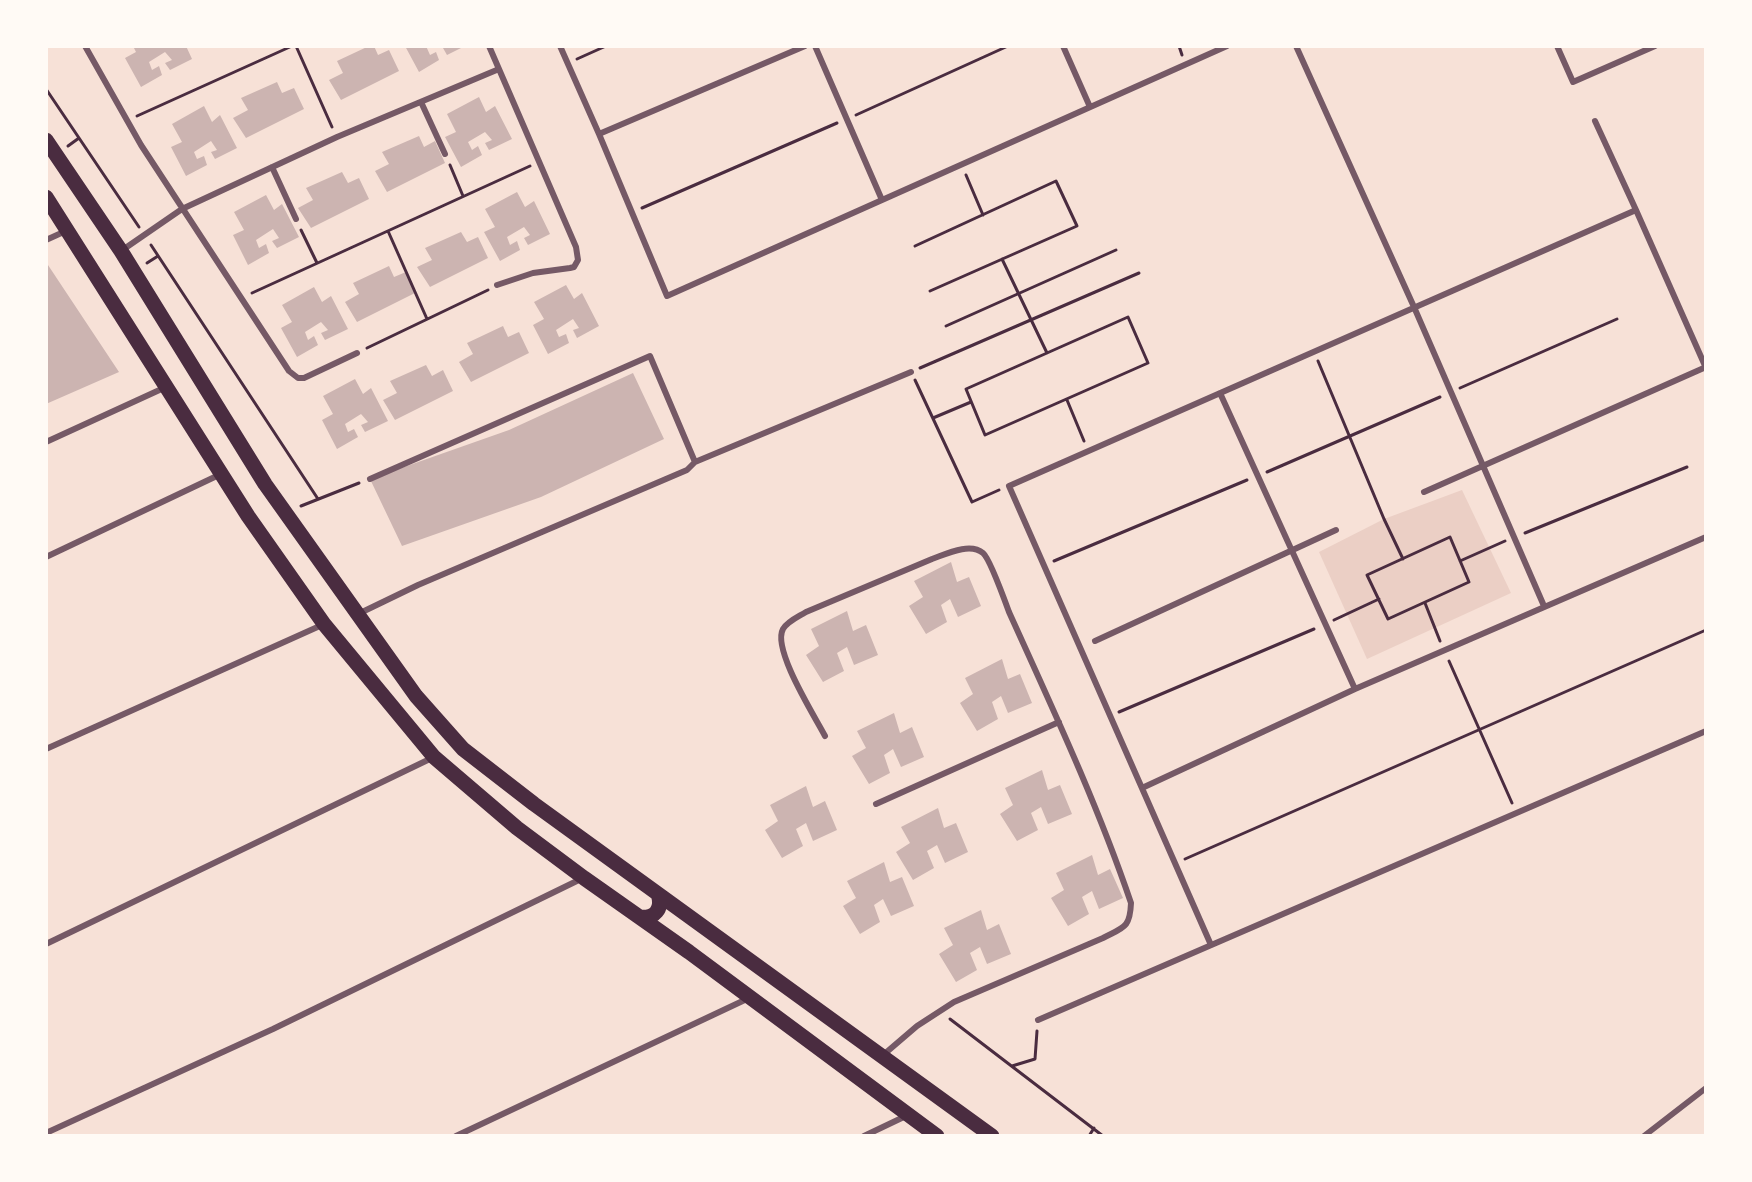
<!DOCTYPE html>
<html>
<head>
<meta charset="utf-8">
<style>
	body { margin:0 }
	#map { position:relative; width:1752px; height:1182px; overflow:hidden; background:#f7e1d7; font-family:"Roboto Serif",serif }
	canvas { display:block }
	.frame { position:absolute; inset:0; border:48px solid #fffaf5; pointer-events:none }
</style>
</head>
<body>
<div id="map">
<canvas width="1752" height="1182"></canvas>
<div class="frame"></div>
</div>
<script>
const context = document.querySelector('canvas').getContext('2d');
context.lineJoin = 'round';
function fill(path, color) {
  context.fillStyle = color;
  context.fill(path, 'evenodd');
}
function stroke(path, color, width, dash) {
  context.strokeStyle = color;
  context.lineWidth = width;
  context.lineCap = dash ? 'butt' : 'round';
  context.setLineDash(dash || []);
  context.stroke(path);
}
fill(new Path2D(`
	M 1462,490 L 1511,593 L 1367,659 L 1319,552 L 1384,519 Z`), '#ebcfc5');
fill(new Path2D(`
	M 133,46 L 186,46 L 192,59 L 170,70 L 165,63 L 172,60 L 165,52 L 149,62 L 152,70 L 159,66 L 162,75 L 141,87 L 125,58 L 136,52 Z
	M 369,46 L 374,46 L 378,55 L 389,50 L 399,71 L 341,100 L 329,80 L 343,73 L 337,61 Z
	M 405,46 L 426,46 L 430,55 L 436,52 L 439,60 L 419,72 Z
	M 447,46 L 465,46 L 447,55 L 443,48 Z
	M 277,82 L 282,93 L 294,88 L 304,109 L 246,138 L 233,118 L 248,110 L 241,98 Z
	M 479,97 L 486,112 L 495,106 L 512,139 L 489,150 L 485,143 L 492,140 L 485,132 L 468,142 L 472,150 L 478,146 L 482,155 L 461,167 L 445,137 L 456,132 L 447,114 Z
	M 204,106 L 212,122 L 220,115 L 237,148 L 215,159 L 211,152 L 217,150 L 211,141 L 194,152 L 197,159 L 204,156 L 207,165 L 186,176 L 171,147 L 182,142 L 172,124 Z
	M 419,136 L 424,147 L 435,141 L 445,163 L 387,192 L 375,171 L 389,164 L 382,152 Z
	M 342,172 L 348,183 L 359,178 L 369,199 L 311,228 L 298,208 L 313,200 L 306,188 Z
	M 517,192 L 525,207 L 534,201 L 550,234 L 528,245 L 524,238 L 530,235 L 524,227 L 507,237 L 510,245 L 517,241 L 520,250 L 500,261 L 484,232 L 495,227 L 485,209 Z
	M 266,195 L 274,210 L 282,204 L 299,237 L 277,248 L 272,241 L 279,238 L 273,229 L 256,240 L 259,248 L 266,244 L 269,253 L 248,265 L 233,235 L 244,230 L 234,212 Z
	M 461,232 L 467,242 L 478,237 L 488,258 L 430,287 L 417,267 L 432,260 L 425,248 Z
	M 46,262 L 119,372 L 46,404 Z
	M 389,266 L 394,277 L 406,272 L 415,293 L 357,322 L 345,302 L 359,294 L 353,283 Z
	M 566,285 L 574,299 L 582,293 L 599,326 L 577,338 L 573,330 L 579,328 L 573,319 L 556,330 L 559,337 L 566,334 L 569,343 L 548,354 L 533,325 L 544,319 L 534,302 Z
	M 314,287 L 322,302 L 331,296 L 348,329 L 325,340 L 321,333 L 328,330 L 321,322 L 305,332 L 308,340 L 314,336 L 318,345 L 297,357 L 281,328 L 292,322 L 282,305 Z
	M 503,326 L 508,337 L 519,332 L 529,353 L 471,382 L 459,362 L 473,354 L 467,343 Z
	M 426,365 L 432,376 L 443,370 L 453,391 L 395,420 L 383,400 L 397,393 L 390,381 Z
	M 633,373 L 664,439 L 541,497 L 402,546 L 370,479 L 509,430 Z
	M 355,379 L 363,394 L 371,388 L 388,421 L 365,432 L 361,425 L 368,422 L 361,414 L 345,424 L 348,432 L 354,429 L 358,437 L 337,449 L 322,420 L 333,414 L 323,396 Z
	M 951,562 L 957,582 L 969,577 L 981,606 L 958,617 L 950,599 L 941,605 L 947,622 L 926,634 L 909,606 L 923,597 L 914,581 Z
	M 847,611 L 853,631 L 866,625 L 878,655 L 854,665 L 847,647 L 837,653 L 844,671 L 823,682 L 806,655 L 819,646 L 811,629 Z
	M 1002,659 L 1008,679 L 1020,674 L 1032,703 L 1008,713 L 1001,696 L 992,702 L 998,719 L 977,731 L 960,703 L 973,694 L 965,678 Z
	M 894,713 L 900,733 L 912,727 L 924,757 L 901,767 L 893,749 L 884,755 L 890,773 L 869,784 L 852,756 L 866,748 L 857,731 Z
	M 1042,770 L 1048,790 L 1060,785 L 1072,814 L 1048,824 L 1041,807 L 1031,813 L 1038,830 L 1017,841 L 1000,814 L 1013,805 L 1005,788 Z
	M 806,786 L 813,807 L 825,801 L 837,830 L 813,841 L 806,823 L 796,829 L 803,846 L 782,858 L 765,830 L 778,821 L 770,805 Z
	M 938,808 L 944,828 L 956,823 L 968,852 L 945,863 L 937,845 L 927,851 L 934,868 L 913,880 L 896,852 L 910,843 L 901,827 Z
	M 1092,855 L 1098,875 L 1110,869 L 1123,898 L 1099,909 L 1092,891 L 1082,897 L 1089,914 L 1068,926 L 1051,898 L 1064,890 L 1056,873 Z
	M 884,862 L 890,882 L 902,877 L 914,906 L 891,916 L 883,899 L 874,905 L 880,922 L 860,934 L 843,906 L 856,898 L 847,881 Z
	M 981,910 L 987,930 L 999,924 L 1011,954 L 987,964 L 980,947 L 970,953 L 977,970 L 956,982 L 939,954 L 953,945 L 944,928 Z`), '#ccb4b1');
stroke(new Path2D(`
	M 296,46 L 332,127
	M 1179,46 L 1182,55
	M 577,59 L 606,46
	M 46,89 L 139,227
	M 856,115 L 1008,46
	M 137,116 L 292,46
	M 68,146 L 79,138
	M 450,165 L 463,196
	M 966,175 L 983,215
	M 642,208 L 837,123
	M 301,230 L 317,263
	M 388,231 L 427,319
	M 151,245 L 318,499
	M 915,246 L 1056,181 L 1077,226 L 930,291
	M 1002,259 L 1047,353
	M 147,263 L 158,256
	M 252,293 L 530,166
	M 1128,317 L 1148,363 L 985,435 L 966,389 Z
	M 946,326 L 1116,250
	M 367,348 L 488,290
	M 1318,361 L 1384,519 L 1403,559
	M 920,368 L 1139,273
	M 915,380 L 972,502 L 999,490
	M 1460,388 L 1617,319
	M 1067,400 L 1084,441
	M 933,418 L 971,402
	M 1267,472 L 1440,397
	M 301,506 L 359,483
	M 1525,533 L 1687,467
	M 1450,537 L 1469,582 L 1388,619 L 1367,575 Z
	M 1054,561 L 1247,480
	M 1460,561 L 1505,541
	M 1425,603 L 1440,641
	M 1334,620 L 1379,599
	M 1449,661 L 1512,803
	M 1119,712 L 1314,629
	M 1185,859 L 1706,630
	M 950,1019 L 1103,1136
	M 1012,1066 L 1035,1059 L 1037,1031
	M 1089,1136 L 1094,1128`), '#4a2c40', 3);
stroke(new Path2D(`
	M 85,46 L 141,145 L 289,371 L 298,378 L 304,378 L 357,353
	M 489,46 L 576,247 L 578,260 L 574,267 L 570,268 L 533,273 L 497,285
	M 560,46 L 599,134 L 667,296 L 1227,46
	M 815,46 L 882,200
	M 1063,46 L 1090,107
	M 1296,46 L 1414,307 L 1544,606
	M 1557,46 L 1573,82 L 1655,46
	M 421,102 L 445,154
	M 1595,121 L 1636,210 L 1706,368
	M 599,134 L 805,46
	M 272,167 L 296,219
	M 46,240 L 68,230
	M 121,251 L 182,209 L 337,137 L 499,69
	M 1220,393 L 1355,689
	M 46,442 L 166,387
	M 695,462 L 911,372
	M 1424,492 L 1706,367
	M 46,557 L 221,474
	M 358,614 L 418,585 L 687,470 L 695,462 L 650,356 L 370,479
	M 1095,641 L 1336,530
	M 825,736 C 814,715 772,649 783,629 C 788,621 798,617 806,612 L 932,559 C 946,554 970,542 983,553 C 989,558 1005,601 1009,612 C 1052,707 1097,803 1131,903 C 1130,928 1124,927 1103,938 L 954,1002 L 917,1026 L 882,1056
	M 46,749 L 322,625
	M 1142,788 L 1355,689 L 1706,537
	M 876,804 L 1059,722
	M 46,944 L 434,757
	M 1211,945 L 1009,486 L 1636,210
	M 1038,1020 L 1706,731
	M 46,1133 L 273,1029 L 583,878
	M 456,1136 L 749,998
	M 864,1136 L 908,1115
	M 1644,1136 L 1706,1088`), '#755966', 6);
stroke(new Path2D(`
	M 46,140 L 121,251 L 265,484 L 416,696 L 463,749 L 534,804 L 992,1136
	M 46,197 L 248,516 L 324,624 L 434,757 L 517,828 L 584,878 L 689,952 L 937,1136
	M 639,917 C 655,919 663,909 658,894`), '#4a2c40', 15);
</script>
</body>
</html>
